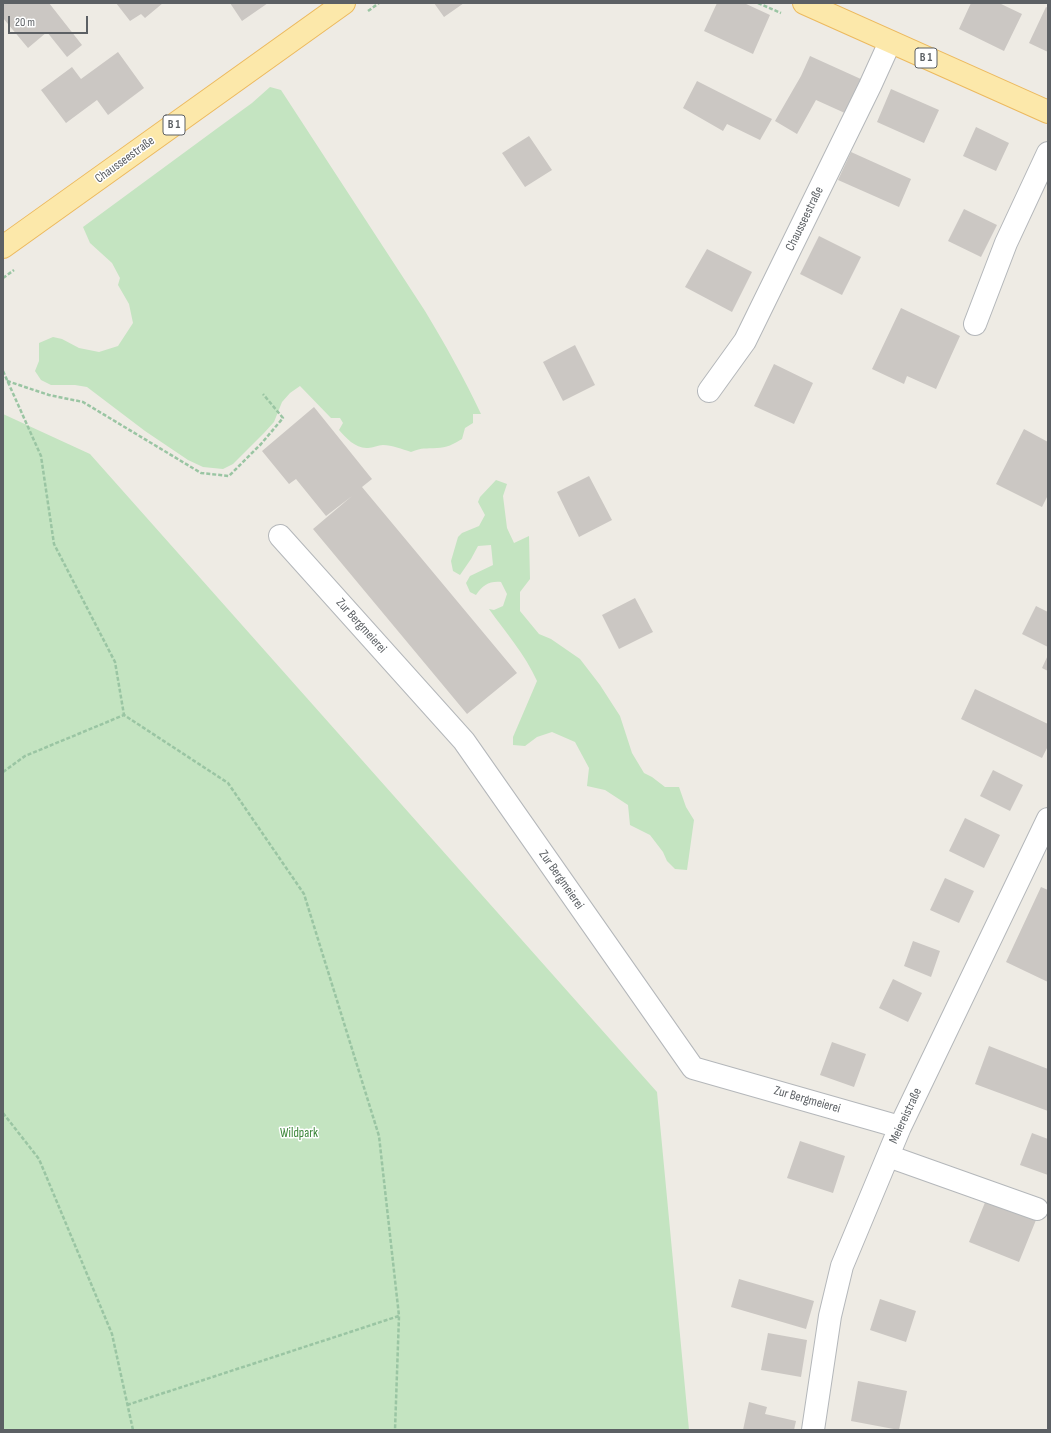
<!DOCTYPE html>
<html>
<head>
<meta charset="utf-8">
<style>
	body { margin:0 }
	#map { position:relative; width:1051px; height:1433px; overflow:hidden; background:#eeebe4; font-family:"Sofia Sans Condensed",sans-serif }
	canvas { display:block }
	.frame { position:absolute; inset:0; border:4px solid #5c6064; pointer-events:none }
	.scale { position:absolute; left:8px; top:16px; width:80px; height:18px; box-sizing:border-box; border:2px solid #5c6064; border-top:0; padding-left:5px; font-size:12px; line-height:14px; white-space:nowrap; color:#5c6064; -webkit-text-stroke:3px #fff; paint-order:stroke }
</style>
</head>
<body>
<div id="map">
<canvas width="1051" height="1433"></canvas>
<div class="frame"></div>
<div class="scale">20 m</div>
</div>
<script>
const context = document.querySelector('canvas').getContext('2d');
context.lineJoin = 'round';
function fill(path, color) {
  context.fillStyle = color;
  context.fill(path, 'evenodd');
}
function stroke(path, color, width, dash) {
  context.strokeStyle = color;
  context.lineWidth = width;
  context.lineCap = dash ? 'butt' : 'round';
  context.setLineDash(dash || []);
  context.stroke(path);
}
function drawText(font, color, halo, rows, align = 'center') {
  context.font = font + ' "Sofia Sans Condensed",sans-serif';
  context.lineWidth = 3;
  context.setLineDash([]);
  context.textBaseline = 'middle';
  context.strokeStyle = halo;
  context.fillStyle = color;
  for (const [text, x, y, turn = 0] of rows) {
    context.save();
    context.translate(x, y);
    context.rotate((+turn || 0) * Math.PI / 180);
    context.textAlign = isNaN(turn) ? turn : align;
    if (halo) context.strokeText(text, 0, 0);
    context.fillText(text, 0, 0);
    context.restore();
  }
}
fill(new Path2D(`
	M 270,87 L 281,90 L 425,311 C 445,344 464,378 481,414 L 473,414 L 473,423 L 465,428 L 462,439 C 454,444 446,448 437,448 C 425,449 423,447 411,452 C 402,449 392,445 383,445 C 378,445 373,448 368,448 C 356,449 346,438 339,430 L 343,423 L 340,418 L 331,418 L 300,386 L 290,393 L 282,402 L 274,422 L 264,433 L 233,464 L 223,469 L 203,467 L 188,460 L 145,431 L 87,387 L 75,385 L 51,385 L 41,380 L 35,371 L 39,361 L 39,343 L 53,337 L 62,339 L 79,348 L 99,352 L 118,346 L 133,323 L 129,304 L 118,285 L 120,278 L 112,263 L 90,243 L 83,227 L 219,127 L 252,103 Z
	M 3,414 L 90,454 L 657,1092 L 689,1430 L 3,1430 Z
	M 496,480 L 507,484 L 503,496 L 507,528 L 514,543 L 529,536 L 530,579 L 520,592 L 520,611 L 539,634 L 551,639 L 580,659 L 600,685 L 620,716 L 632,753 L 644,773 L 652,777 L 665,787 L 679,787 L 686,807 L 694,820 L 687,870 L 675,869 L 667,861 L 663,852 L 650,835 L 630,825 L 628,805 L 605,790 L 587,786 L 589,768 L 575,742 L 552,732 L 537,737 L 525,746 L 513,745 L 513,737 L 537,681 C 525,654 506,633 489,609 L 494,610 L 503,606 L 507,594 L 501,582 C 489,581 483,585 476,595 L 470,592 L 466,583 L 470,576 L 493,565 L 491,545 L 478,546 L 471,559 L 460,575 L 453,571 L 451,561 L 458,537 L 462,533 L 479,526 L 485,515 L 478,502 L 480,497 Z`), '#c4e4c1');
fill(new Path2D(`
	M 3,3 L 49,3 L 82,45 L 67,57 L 47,32 L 28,48 L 3,18 Z
	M 116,3 L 163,3 L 145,18 L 141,14 L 130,21 Z
	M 230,3 L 268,3 L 242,21 Z
	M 434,3 L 464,3 L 444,17 Z
	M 717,3 L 744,3 L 770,15 L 753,54 L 704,31 Z
	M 971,3 L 999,3 L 1022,14 L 1004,51 L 959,29 Z
	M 1046,7 L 1048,8 L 1048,52 L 1029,43 Z
	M 118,52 L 144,88 L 108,115 L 97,100 L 66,123 L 41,90 L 72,67 L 81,79 Z
	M 810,56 L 863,80 L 847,114 L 816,100 L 797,134 L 775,121 L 801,76 Z
	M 697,81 L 772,119 L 760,140 L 727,124 L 723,131 L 683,108 Z
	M 891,89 L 939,110 L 924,143 L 877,122 Z
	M 976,127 L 1009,143 L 996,171 L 963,156 Z
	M 529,136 L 552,170 L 525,187 L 502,153 Z
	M 851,152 L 911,179 L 899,207 L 838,180 Z
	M 964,209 L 997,225 L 981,257 L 948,241 Z
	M 819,236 L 861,257 L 842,295 L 800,274 Z
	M 707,249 L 752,272 L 732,312 L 685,287 Z
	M 901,308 L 960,336 L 936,389 L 907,376 L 904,384 L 872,369 Z
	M 575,345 L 595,385 L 563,401 L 543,362 Z
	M 774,364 L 813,383 L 794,424 L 754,406 Z
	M 314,407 L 372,479 L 362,487 L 517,673 L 467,714 L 313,529 L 352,496 L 326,516 L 296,479 L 289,484 L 262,451 Z
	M 1024,429 L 1048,442 L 1048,495 L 1042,507 L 996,484 Z
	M 589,476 L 612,520 L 579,537 L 557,492 Z
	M 635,598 L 653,632 L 619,649 L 602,615 Z
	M 1036,606 L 1048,612 L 1048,647 L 1022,634 Z
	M 1048,655 L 1048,671 L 1042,668 Z
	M 975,689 L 1048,724 L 1048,746 L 1042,758 L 961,719 Z
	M 993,770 L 1023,785 L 1010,811 L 980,796 Z
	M 965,818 L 1000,835 L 984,868 L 949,851 Z
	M 945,878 L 974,891 L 959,923 L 930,910 Z
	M 1041,887 L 1048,890 L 1048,982 L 1006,962 Z
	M 913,941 L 940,951 L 931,977 L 904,966 Z
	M 893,979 L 922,993 L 908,1022 L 879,1008 Z
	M 832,1042 L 866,1054 L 854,1087 L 820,1075 Z
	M 989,1046 L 1048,1069 L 1048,1111 L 975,1084 Z
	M 1032,1133 L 1048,1139 L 1048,1175 L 1020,1165 Z
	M 800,1141 L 845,1156 L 833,1193 L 787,1178 Z
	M 986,1200 L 1036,1220 L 1019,1262 L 969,1242 Z
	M 739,1279 L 814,1301 L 806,1329 L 731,1307 Z
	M 880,1299 L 916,1311 L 906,1342 L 870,1330 Z
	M 768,1333 L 807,1340 L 801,1377 L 761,1370 Z
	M 858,1381 L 907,1391 L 899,1430 L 851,1421 Z
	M 749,1402 L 767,1407 L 765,1414 L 796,1421 L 794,1430 L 743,1430 Z`), '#cbc7c3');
const minor = new Path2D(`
	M 975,324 L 1006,243 L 1048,153
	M 709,391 L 745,341 L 870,86 L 890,42
	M 280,536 L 464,741 L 693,1068 L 900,1127
	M 888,1156 L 1037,1209
	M 813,1430 L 830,1316 L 842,1266 L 900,1127 L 1048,819`);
const major = new Path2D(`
	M 804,3 L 1048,112
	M 3,247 L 344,3`);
stroke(minor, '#b4b7ba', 24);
stroke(major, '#ecb95e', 24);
stroke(new Path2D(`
	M 758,3 L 781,13
	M 368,11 L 379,3
	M 3,278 L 14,270
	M 3,371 L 41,456 L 54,544 L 115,662 L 124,715
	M 7,381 L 49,395 L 83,402 L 201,473 L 229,476 L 261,444 L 283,418 L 263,394
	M 3,772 L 25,756 L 124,715 L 228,783 L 304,894 L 379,1136 L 399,1316 L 395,1430
	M 3,1113 L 39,1159 L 112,1334 L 133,1430
	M 127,1405 L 399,1316`), '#9ac5a3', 2.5, [4, 2]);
stroke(minor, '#fff', 22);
stroke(major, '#fce8aa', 22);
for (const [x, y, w] of [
	[926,58,22],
	[174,125,22]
]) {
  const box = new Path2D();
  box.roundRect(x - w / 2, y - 10, w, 20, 3);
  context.fillStyle = '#fff';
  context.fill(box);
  stroke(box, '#5c6064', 1);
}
drawText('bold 12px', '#5c6064', null, [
	["B 1",926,58],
	["B 1",174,125]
]);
drawText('13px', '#5c6064', '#fff', [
	["Chausseestraße",125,160,-36],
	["Chausseestraße",805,219,-64],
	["Zur Bergmeierei",361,626,48],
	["Zur Bergmeierei",561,880,55],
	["Zur Bergmeierei",807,1100,16],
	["Meiereistraße",906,1116,-65]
]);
drawText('13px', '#3b8639', '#fff', [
	["Wildpark",299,1134]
]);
</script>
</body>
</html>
